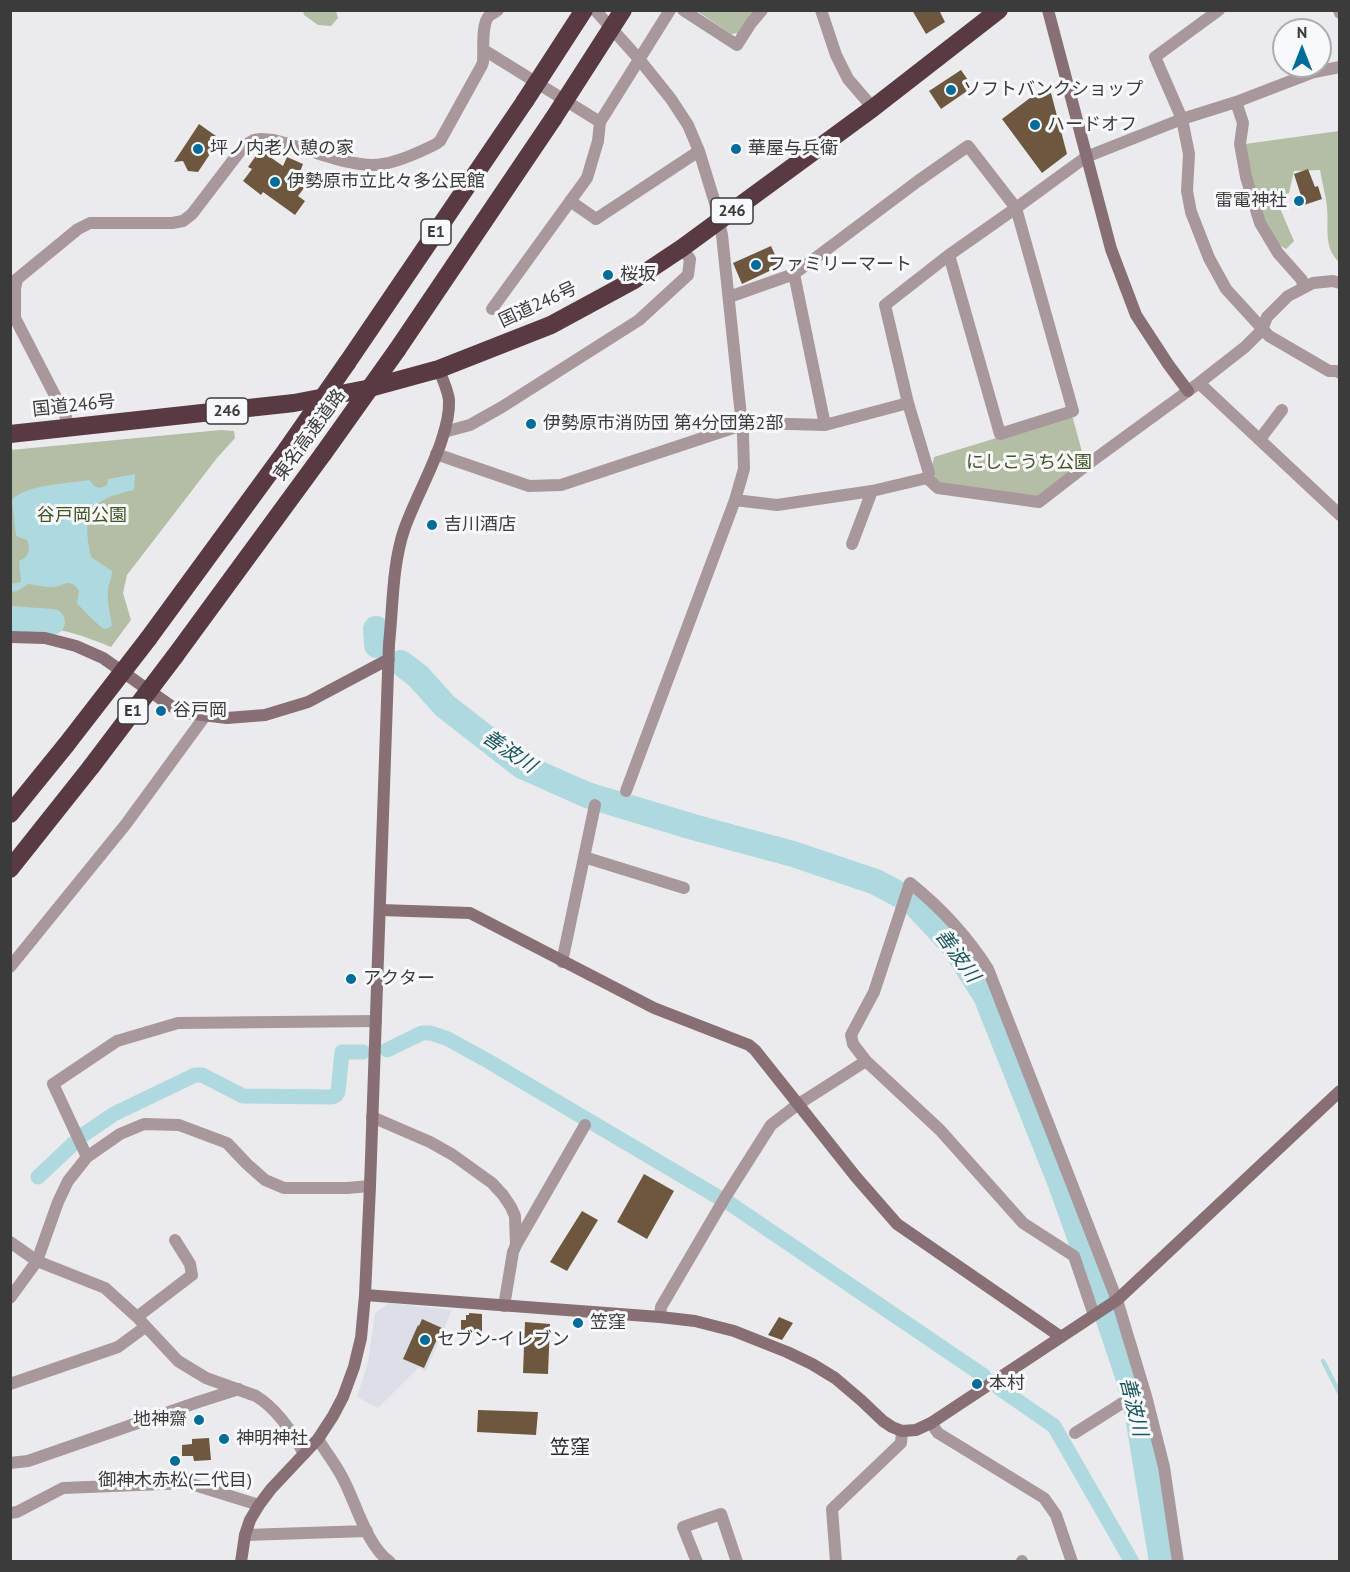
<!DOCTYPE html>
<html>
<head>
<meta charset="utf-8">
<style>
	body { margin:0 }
	#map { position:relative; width:1350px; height:1572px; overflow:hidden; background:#ebebee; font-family:"PT Sans",sans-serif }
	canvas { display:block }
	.frame { position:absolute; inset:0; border:12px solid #3b3b3c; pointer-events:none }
	.north { position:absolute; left:1272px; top:18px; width:60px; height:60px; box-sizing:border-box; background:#f8f9fb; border:2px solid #acadaf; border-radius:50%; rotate:0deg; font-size:16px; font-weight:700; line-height:24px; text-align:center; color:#3b3b3c }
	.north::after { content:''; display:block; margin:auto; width:21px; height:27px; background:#006c99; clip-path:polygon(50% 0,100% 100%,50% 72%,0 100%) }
</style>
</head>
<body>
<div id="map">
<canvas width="1350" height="1572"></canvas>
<div class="frame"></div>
<div class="north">N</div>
</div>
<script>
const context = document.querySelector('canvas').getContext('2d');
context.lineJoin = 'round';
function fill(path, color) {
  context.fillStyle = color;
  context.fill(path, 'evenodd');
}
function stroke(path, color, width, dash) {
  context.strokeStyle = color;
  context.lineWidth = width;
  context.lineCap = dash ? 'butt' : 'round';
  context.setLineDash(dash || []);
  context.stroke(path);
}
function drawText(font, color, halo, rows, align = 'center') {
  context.font = font + ' "PT Sans","Noto Sans JP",sans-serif';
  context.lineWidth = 6;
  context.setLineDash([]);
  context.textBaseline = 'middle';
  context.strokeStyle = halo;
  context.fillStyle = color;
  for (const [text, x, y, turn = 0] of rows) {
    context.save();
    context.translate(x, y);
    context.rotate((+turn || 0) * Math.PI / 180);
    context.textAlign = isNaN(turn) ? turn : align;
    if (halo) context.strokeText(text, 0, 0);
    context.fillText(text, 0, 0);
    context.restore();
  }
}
fill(new Path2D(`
	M 389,1303 L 452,1310 L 426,1371 L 418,1368 L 378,1408 L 357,1397 L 368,1362 L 375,1313 Z`), '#dddfe8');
fill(new Path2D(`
	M 303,11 L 336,11 L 338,18 L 331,26 L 318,25 L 304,15 Z
	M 697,11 L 755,11 L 739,33 L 731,34 Z
	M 1339,131 L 1339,262 C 1323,247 1329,228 1327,208 C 1326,195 1322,183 1320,170 L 1294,171 L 1289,193 L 1276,199 L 1294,241 L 1286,249 L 1276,243 L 1252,192 L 1245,144 Z
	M 1072,415 L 1085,463 L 1037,499 L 936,482 L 932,467 L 934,457 Z
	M 221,430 L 234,431 L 235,438 L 217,458 L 127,575 L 123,593 L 131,620 L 111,647 C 75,632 49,625 11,625 L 11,450 Z`), '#b3bea5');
fill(new Path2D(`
	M 135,474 L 134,490 C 90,499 81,513 91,557 L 112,571 C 112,578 109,583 108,590 C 107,602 110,613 112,625 L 109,628 L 104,629 C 94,622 85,612 77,603 L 79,591 C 69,576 64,587 53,587 C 44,587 36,585 28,584 L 18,591 L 11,592 L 11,584 L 21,582 L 19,561 C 29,557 31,550 27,540 L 16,536 L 12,500 C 24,485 70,483 90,480 C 94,488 99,490 107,485 L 108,479 Z`), '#add9df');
stroke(new Path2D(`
	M 1323,1361 L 1340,1394`), '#add9df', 4.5);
stroke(new Path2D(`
	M 387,1050 L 422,1033 L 431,1033 L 448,1039 L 488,1061 L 718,1197
	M 83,1135 L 114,1114 L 195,1075 L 202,1075 L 243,1096 L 332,1097 L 336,1095 L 338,1092 L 342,1052 L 363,1052
	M 38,1177 L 74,1143
	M 729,1203 L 984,1376
	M 999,1388 L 1054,1426 L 1132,1562`), '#add9df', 15);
stroke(new Path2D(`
	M 10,619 L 52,622
	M 376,629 L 377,645
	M 401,663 L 418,676 L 445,706 L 522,766 L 587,795 L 693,827 L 793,854 L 876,882 L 913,902 L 954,946 L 986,996 L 1061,1184 L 1100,1293 L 1128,1376 L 1137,1410 L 1162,1562`), '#add9df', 26);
fill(new Path2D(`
	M 912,10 L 939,10 L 945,22 L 926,34 Z
	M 961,70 L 973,87 L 941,109 L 929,91 Z
	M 1051,93 L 1067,154 L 1042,173 L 1002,119 L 1030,98 Z
	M 199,124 L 216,136 L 212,143 L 216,145 L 198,172 L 188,171 L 183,161 L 174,162 Z
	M 260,150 L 283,166 L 287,157 L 303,164 L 298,177 L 307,184 L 298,196 L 305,201 L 295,215 L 263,192 L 261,195 L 243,181 L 252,169 L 248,167 Z
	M 1308,169 L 1315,187 L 1318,186 L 1322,199 L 1304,205 L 1294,174 Z
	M 771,246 L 780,266 L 742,284 L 733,263 Z
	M 644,1174 L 674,1191 L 647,1239 L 617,1222 Z
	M 582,1211 L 598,1220 L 567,1271 L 550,1262 Z
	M 469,1313 L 482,1314 L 482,1333 L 463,1332 L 463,1330 L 461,1330 L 461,1320 L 466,1320 L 466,1315 L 469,1315 Z
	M 779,1317 L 793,1323 L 782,1340 L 768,1335 Z
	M 422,1319 L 442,1328 L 424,1368 L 403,1359 L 418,1325 L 419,1326 Z
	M 525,1322 L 550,1324 L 548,1374 L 523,1373 Z
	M 478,1410 L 538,1412 L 536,1435 L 477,1432 Z
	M 209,1438 L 211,1460 L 194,1461 L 193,1456 L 182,1456 L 182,1445 L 192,1444 L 192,1439 Z`), '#6d583f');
stroke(new Path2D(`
	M 595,10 L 639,59 L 671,99 L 688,125 L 699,151 L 715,203 L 722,235 L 743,435 L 744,469 L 735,500 L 626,791
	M 683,10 L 737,45 L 751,23 L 762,10
	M 821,10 L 836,55 L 848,79 L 873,108
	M 1219,10 L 1155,57 L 1182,119 L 1189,154 L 1187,191 L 1191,212 L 1209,258 L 1226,289 L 1269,336 L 1329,371 L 1336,371 L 1340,373
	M 1339,10 L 1340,13
	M 484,50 L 600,122
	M 1236,102 L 1243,123 L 1240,144 L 1246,177 L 1260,223 L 1278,253 L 1302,280 L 1303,287
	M 570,201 L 596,219 L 699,151
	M 794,274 L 825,425
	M 729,297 L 794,274 L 918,181 L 968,146 L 1016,208 L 1073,411 L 1000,434 L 949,255
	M 492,309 L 587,178 L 598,141 L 600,122 L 670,10
	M 1199,383 L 1340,515
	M 70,428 L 65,415 L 15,318 L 15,289 L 17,279 L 78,229 L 90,223 L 172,223 L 183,221 L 192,214 L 244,146 L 254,140 L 261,139 L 274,140 C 305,147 353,170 383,164 C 401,161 420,152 436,144 L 440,141 L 482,65 L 483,62 C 484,50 481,24 489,16 C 491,14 496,12 498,10
	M 444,432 L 470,425 L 502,407 L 639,320 L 688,275 L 690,259 L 682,248
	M 1260,439 L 1282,410
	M 436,454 L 529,486 L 561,485 L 742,425 L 753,423 L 825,425 L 908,403
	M 927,478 L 929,473 L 908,403 L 885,305 L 949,255 L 1016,208 L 1086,157 L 1182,119 L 1236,102 L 1314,72 L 1340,67
	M 927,478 L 938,488 L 1039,502 L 1088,464 L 1199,383 L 1245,347 L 1262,330 L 1267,317 L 1288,296 L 1313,283 L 1333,281 L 1340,283
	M 735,500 L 777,505 L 872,491 L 927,478
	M 852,544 L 872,491
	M 584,857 L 684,888
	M 562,962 L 595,805
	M 10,967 L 126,824 L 205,716
	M 372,1117 L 430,1142 L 453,1155 L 492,1183 L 503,1195 L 511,1207 L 515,1216 L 516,1245
	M 87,1157 L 53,1084 L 117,1041 L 178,1023 L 376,1021
	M 10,1242 L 37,1261 L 105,1288 L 137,1317 L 178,1361 L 206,1378 L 256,1396 C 277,1409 293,1433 304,1454
	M 10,1298 L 37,1261 L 58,1202 L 68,1181 L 87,1157 L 120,1134 L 144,1124 L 179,1125 L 227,1143 L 247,1164 L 265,1180 L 284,1188 L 347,1188 L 370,1186
	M 504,1306 L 513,1252 L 516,1245 L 585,1125
	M 1094,1315 L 1074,1256 L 1023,1223 L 940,1130 L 866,1061 L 853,1044 L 851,1035 L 874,992 L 910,883 C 940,907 967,936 988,969 L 1117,1300 L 1146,1396 L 1164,1467 L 1178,1562
	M 137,1317 L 192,1275 L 190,1264 L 175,1240
	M 660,1317 L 661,1307 L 726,1196 L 771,1125 L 797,1105 L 866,1061
	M 10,1384 L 118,1347 L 145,1327
	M 931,1423 L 938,1433 L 1044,1498 L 1056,1515 L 1072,1562
	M 1075,1433 L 1127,1400 L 1146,1396
	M 318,1439 C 325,1451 334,1462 341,1475 C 356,1501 365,1544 390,1562
	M 10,1463 L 28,1461 L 198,1402 L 239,1389
	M 10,1513 L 17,1512 L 63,1488 L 188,1483 L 259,1505
	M 245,1535 L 367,1531
	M 1022,1561 L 1022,1562
	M 697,1562 L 683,1527 L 721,1514 L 737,1562
	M 836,1562 L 832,1509 L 901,1443 L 902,1431`), '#a8979b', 12);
stroke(new Path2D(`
	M 1048,10 L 1111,249 L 1136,315 L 1168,364 L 1188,391
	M 10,637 L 45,638 L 76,646 L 103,658 L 171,706 L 186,713 L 227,718 L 265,715 L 308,702 L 389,659
	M 380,910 L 470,913 L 654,1008 L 749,1045 L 755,1050 L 856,1177 L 897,1224 L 1061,1337
	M 365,1295 L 660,1317 L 695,1321 L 734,1331 L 787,1352 L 812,1364 L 835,1378 L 862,1401 L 883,1421 L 892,1427 L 902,1431 L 916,1430 L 931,1423 L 1117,1300 L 1340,1091
	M 241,1562 L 245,1535 L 250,1520 L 259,1505 L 271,1489 L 318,1439 L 333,1416 L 343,1397 L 354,1367 L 361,1338 L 365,1295 L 370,1186 L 389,644 C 393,607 392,566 404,530 C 416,494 451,438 449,400 C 448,390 442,379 439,369`), '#876f74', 12);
stroke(new Path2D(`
	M 397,350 L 553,119
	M 347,363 L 525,101
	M 10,434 L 294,403 L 366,389 L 439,369 L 551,325 L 634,280 L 682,248 L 873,108 L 999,10
	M 148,639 L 287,449
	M 175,656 L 323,454
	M 10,814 L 66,745
	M 10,869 L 91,767`), '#593a42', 18);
stroke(new Path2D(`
	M 525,101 L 584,10
	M 553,119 L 623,10
	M 287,449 L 347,363
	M 323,454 L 397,350
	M 66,745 L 148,639
	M 91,767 L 175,656`), '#593a42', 18);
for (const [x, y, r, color] of [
	[951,90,6,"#006c99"],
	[1035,125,6,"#006c99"],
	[198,149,6,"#006c99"],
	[736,149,6,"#006c99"],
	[275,182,6,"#006c99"],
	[1299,201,6,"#006c99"],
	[756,265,6,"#006c99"],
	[608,275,6,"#006c99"],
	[531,424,6,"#006c99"],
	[432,525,6,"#006c99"],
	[161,711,6,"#006c99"],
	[351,979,6,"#006c99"],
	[578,1323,6,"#006c99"],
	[425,1340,6,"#006c99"],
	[977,1384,6,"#006c99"],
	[199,1420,6,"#006c99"],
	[224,1439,6,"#006c99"],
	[175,1461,6,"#006c99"]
]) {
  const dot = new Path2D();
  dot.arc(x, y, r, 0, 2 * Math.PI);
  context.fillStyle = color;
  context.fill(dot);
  stroke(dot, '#f8f9fb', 2);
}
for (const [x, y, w] of [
	[732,211,42],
	[436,232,30],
	[227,411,42],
	[133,711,30]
]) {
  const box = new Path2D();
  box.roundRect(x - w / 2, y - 13, w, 26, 4.5);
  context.fillStyle = '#f8f9fb';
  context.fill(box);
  stroke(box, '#3b3b3c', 1.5);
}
drawText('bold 16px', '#3b3b3c', null, [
	["246",732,211],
	["E1",436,232],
	["246",227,411],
	["E1",133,711]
]);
drawText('18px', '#3b3b3c', '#f8f9fb', [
	["ソフトバンクショップ",963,90],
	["ハードオフ",1047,125],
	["坪ノ内老人憩の家",210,149],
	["華屋与兵衛",748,149],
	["伊勢原市立比々多公民館",287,182],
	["雷電神社",1287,201,"right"],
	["ファミリーマート",768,265],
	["桜坂",620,275],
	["伊勢原市消防団 第4分団第2部",543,424],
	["吉川酒店",444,525],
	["谷戸岡",173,711],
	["アクター",363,979],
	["笠窪",590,1323],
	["セブン-イレブン",437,1340],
	["本村",989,1384],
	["地神齋",187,1420,"right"],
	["神明神社",236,1439],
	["御神木赤松(二代目)",175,1481,"center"]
], 'left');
drawText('18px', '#3b3b3c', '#f8f9fb', [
	["国道246号",538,305,-25],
	["国道246号",74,406,-6],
	["東名高速道路",310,435,-54]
]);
drawText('18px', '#415423', '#f8f9fb', [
	["にしこうち公園",1029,463],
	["谷戸岡公園",82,516]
]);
drawText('italic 20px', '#19565c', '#f8f9fb', [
	["善波川",509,752,34],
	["善波川",957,956,54],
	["善波川",1133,1407,76]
]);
drawText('20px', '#29292b', '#f8f9fb', [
	["笠窪",570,1448]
]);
</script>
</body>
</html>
